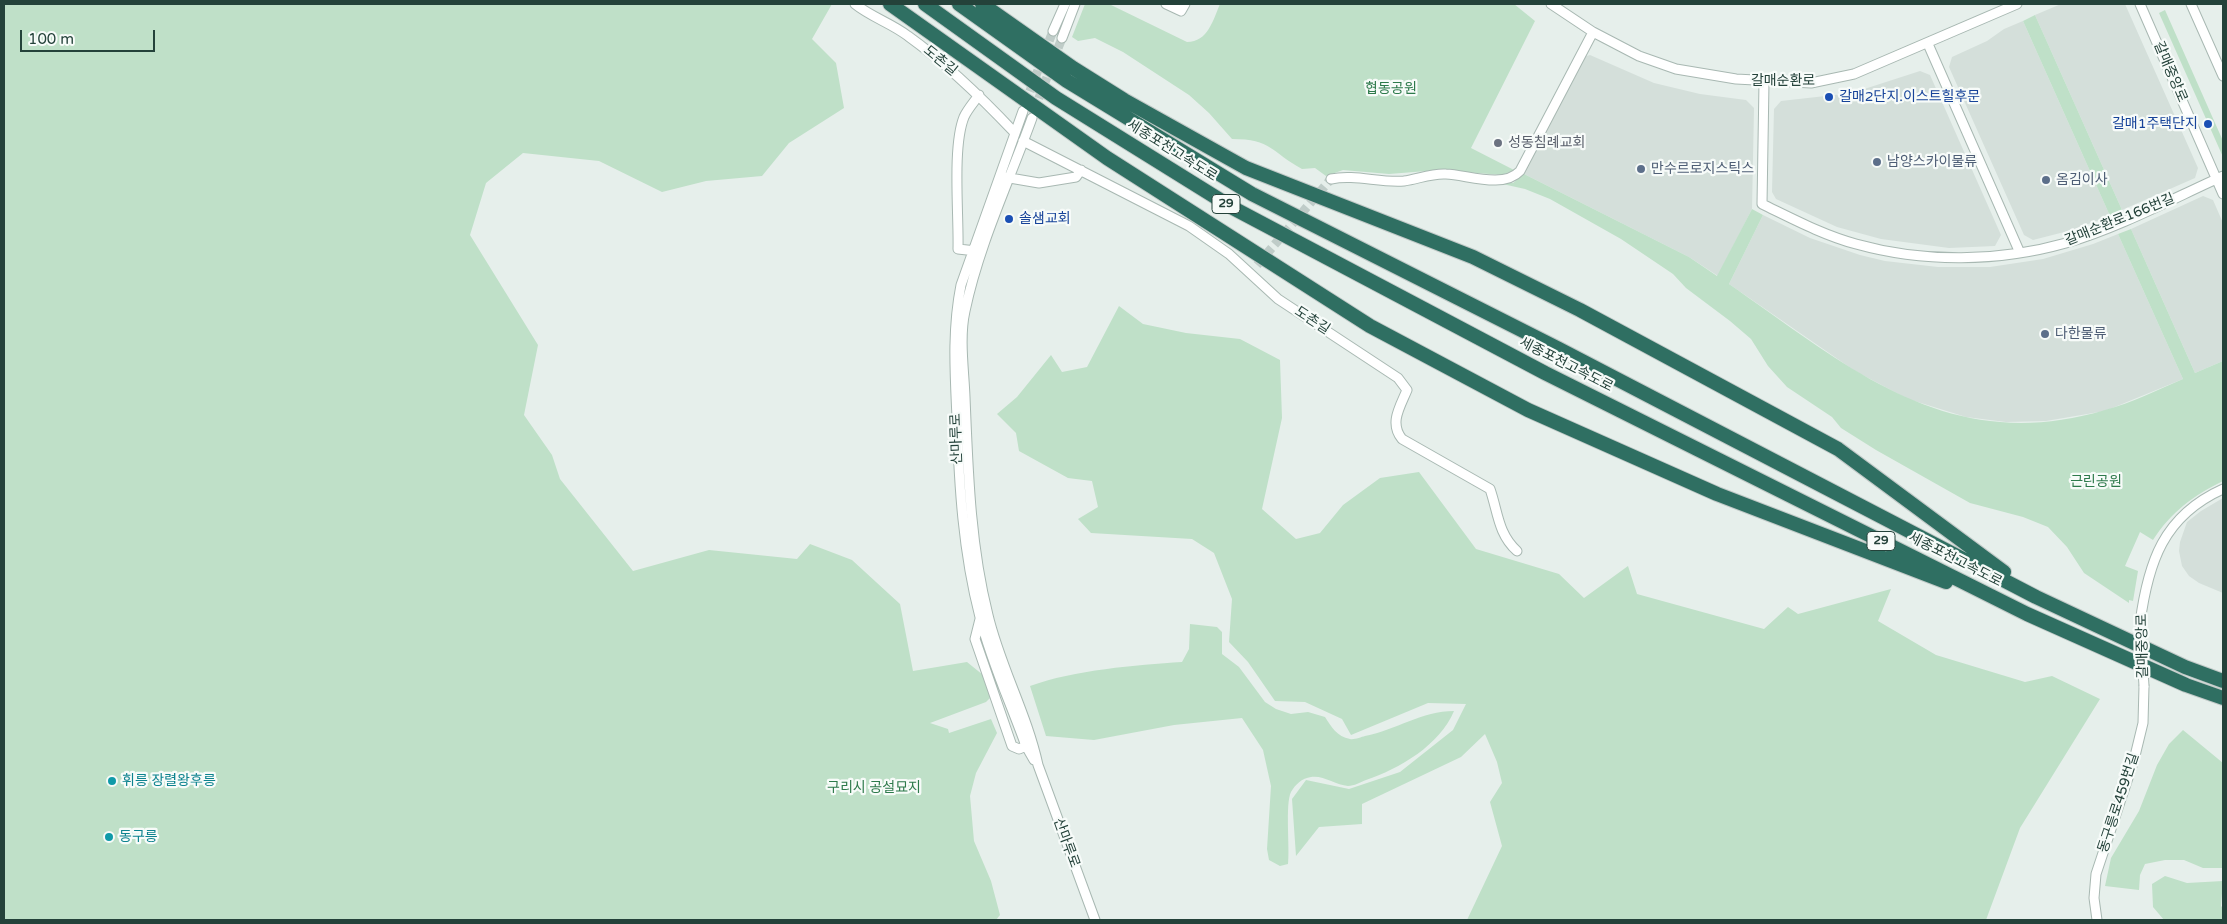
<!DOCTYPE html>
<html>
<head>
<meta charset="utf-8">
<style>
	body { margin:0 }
	#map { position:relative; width:2227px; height:924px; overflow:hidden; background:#e6efeb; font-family:"Varela Round",sans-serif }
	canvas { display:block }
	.frame { position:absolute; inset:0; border:5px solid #24423a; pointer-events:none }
	.scale { position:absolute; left:20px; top:30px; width:135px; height:22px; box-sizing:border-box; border:2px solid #24423a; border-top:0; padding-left:6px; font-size:15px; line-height:18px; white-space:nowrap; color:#24423a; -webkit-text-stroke:4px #f7fbf9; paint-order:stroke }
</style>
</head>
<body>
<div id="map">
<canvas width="2227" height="924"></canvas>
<div class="frame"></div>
<div class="scale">100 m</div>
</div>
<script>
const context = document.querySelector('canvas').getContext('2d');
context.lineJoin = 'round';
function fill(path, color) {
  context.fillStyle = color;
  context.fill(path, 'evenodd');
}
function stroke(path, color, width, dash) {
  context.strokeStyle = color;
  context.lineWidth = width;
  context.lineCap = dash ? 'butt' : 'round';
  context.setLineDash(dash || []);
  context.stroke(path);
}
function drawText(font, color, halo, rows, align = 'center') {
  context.font = font + ' "Varela Round","Noto Sans KR",sans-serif';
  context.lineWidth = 4.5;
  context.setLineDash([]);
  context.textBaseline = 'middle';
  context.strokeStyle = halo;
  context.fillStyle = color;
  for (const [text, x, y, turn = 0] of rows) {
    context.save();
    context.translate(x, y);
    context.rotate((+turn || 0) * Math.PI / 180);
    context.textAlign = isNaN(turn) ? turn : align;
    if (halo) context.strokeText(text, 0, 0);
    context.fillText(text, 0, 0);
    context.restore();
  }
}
fill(new Path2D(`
	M 2061,4 L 2125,4 L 2198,168 L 2195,178 L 2122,210 L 2035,15 Z
	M 2023,21 L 2110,216 L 2072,230 L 2033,240 L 2024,235 L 1949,67 L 1952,57 L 1987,41 L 2004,29 Z
	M 1590,55 L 1654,83 L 1700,94 L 1746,100 L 1754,108 L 1752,209 L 1718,276 L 1689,257 L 1524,174 L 1583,57 Z
	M 1920,71 L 1930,75 L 2001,235 L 1995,246 L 1949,248 L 1881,239 L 1837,227 L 1776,199 L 1772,192 L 1774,109 L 1781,101 L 1852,93 Z
	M 2203,196 L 2213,200 L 2223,223 L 2223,361 L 2195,373 L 2131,229 Z
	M 1763,215 L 1810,238 L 1860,255 L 1885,261 L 1938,267 L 1990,267 L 2043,259 L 2093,244 L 2118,234 L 2183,379 L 2105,411 L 2046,421 L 2006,422 L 1966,417 L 1908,399 L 1855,371 L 1729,284 Z
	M 2223,498 L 2223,593 L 2199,583 L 2189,576 L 2182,566 L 2179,551 L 2180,542 L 2187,522 L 2201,511 Z`), '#d4dfda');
fill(new Path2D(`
	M 4,4 L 832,4 L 812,39 L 836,63 L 844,108 L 789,143 L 762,176 L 706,181 L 662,192 L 599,161 L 523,153 L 486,183 L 470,235 L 538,345 L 524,415 L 552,455 L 560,479 L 633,571 L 709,550 L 797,559 L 810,544 L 852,560 L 900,604 L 913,671 L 967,662 L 983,675 L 990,698 L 986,702 L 930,723 L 948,729 L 949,733 L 991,719 L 997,733 L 976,773 L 970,796 L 974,841 L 991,881 L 1000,915 L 996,920 L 4,920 Z
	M 1085,4 L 1109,4 L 1187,42 C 1208,42 1213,20 1220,4 L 1514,4 L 1535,21 L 1471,148 L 1514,170 L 1502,175 L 1439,170 L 1389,174 L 1343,170 L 1326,176 L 1315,168 L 1302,169 C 1271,152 1272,139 1232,139 L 1209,113 L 1189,95 L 1123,52 L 1095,38 L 1078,41 L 1072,37 Z
	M 2165,10 L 2223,141 L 2223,157 L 2159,13 Z
	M 2035,15 L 2122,210 L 2110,216 L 2023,21 Z
	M 1524,174 L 1689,257 L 1717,276 L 1752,209 L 1763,215 L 1729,284 C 1849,367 1948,457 2105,410 C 2132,403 2157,390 2183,379 L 2118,234 L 2131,229 L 2195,373 L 2223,361 L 2223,481 C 2194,495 2171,512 2153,540 L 2140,532 L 2125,566 L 2138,571 L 2133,601 L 2129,600 L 2129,603 L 2084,573 L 2067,547 L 2048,527 L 2023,517 L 1970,503 L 1876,450 L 1841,428 L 1832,417 L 1787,387 L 1768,366 L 1751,339 L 1730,321 L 1686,288 L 1673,274 L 1621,239 L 1550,199 L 1525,189 L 1498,183 L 1513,183 Z
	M 1119,306 L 1143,324 L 1186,333 L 1240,339 L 1280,360 L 1282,418 L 1262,509 L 1296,539 L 1320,533 L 1343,505 L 1380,478 L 1419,472 L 1476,549 L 1559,574 L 1584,598 L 1628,566 L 1637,594 L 1764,629 L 1788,607 L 1798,614 L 1891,589 L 1878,621 L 1936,655 L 2025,682 L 2052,676 L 2100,699 L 2020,828 L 1986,920 L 1467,920 L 1502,846 L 1490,802 L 1502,783 L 1497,762 L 1485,734 L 1461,757 L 1362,804 L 1362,824 L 1319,827 L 1296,856 L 1292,799 L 1306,780 L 1349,789 L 1400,772 L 1453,730 L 1466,704 L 1428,703 L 1351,735 L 1342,719 L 1305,702 L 1275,701 L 1248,662 L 1229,642 L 1232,599 L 1214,553 L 1192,539 L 1091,533 L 1078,519 L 1098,507 L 1092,481 L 1068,478 L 1019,451 L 1016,433 L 997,414 L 1017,397 L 1051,355 L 1062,372 L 1087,367 Z
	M 1190,624 L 1217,627 L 1222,632 L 1222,654 L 1239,667 L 1265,702 L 1276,709 L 1291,714 L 1308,712 L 1325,717 C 1331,726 1337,737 1350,739 C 1354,740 1361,737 1365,736 C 1396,730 1422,711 1454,711 C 1440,745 1399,769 1366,780 C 1361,782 1354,786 1348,786 C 1336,785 1323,775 1311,777 C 1302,778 1295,785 1291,792 C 1285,804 1290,848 1288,864 L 1280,866 L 1269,860 L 1267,849 L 1271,786 L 1263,750 L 1242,718 L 1174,725 L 1094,740 L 1046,736 L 1030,686 C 1074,670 1136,665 1182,662 L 1189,649 Z
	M 2183,730 L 2223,763 L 2223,868 L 2203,868 L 2184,860 L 2165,860 L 2145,864 L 2140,875 L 2139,890 L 2105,886 L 2111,858 L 2139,811 L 2157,765 L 2169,744 Z
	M 2165,876 L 2187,883 L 2223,881 L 2221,906 L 2223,908 L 2223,920 L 2164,920 L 2153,907 L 2152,884 Z`), '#bfe0c8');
stroke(new Path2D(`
	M 1025,104 L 1053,31
	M 1034,111 L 1062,38
	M 1257,265 L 1331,179`), '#bfccc8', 9, [9, 4.5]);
const minor = new Path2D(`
	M 855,4 C 871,17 891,23 908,36 C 947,64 981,97 1014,132
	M 1166,4 L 1181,11 L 1185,4
	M 1551,4 L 1593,32 L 1639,56 L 1676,69 L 1736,79 L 1811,83 L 1854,74 L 2017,4
	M 2140,4 L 2223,194
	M 2191,4 L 2223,76
	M 1053,31 L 1065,4
	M 1062,38 L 1075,4
	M 1928,44 L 2020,253
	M 1764,82 L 1762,204 C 1793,219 1823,235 1856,244 C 1924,263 1999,262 2066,243 C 2120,227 2172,199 2223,176
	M 1023,111 L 961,285 C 952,330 955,373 957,418 C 959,485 963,552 980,617 C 991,661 1011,704 1026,746 L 1034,760
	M 1032,118 C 1009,182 979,244 965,311 C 959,338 964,370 965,397 C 968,470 970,544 988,615 C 1000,666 1027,714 1038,765 L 1095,920
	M 1023,141 L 1189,226 L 1229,254 L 1278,299 L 1398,378 L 1407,390 C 1400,407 1389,423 1402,439 L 1490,489 C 1498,512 1498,534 1517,551
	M 1004,177 L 1039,183 L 1076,177 L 1081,170
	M 1331,179 C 1355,174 1379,183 1404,181 C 1418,179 1432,173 1446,174 C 1468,175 1503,189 1520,171 L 1593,32
	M 976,251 L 958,249 C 959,215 952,147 964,117 C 967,110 974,102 979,95
	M 980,619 L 975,639 L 1012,746 L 1019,749 L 1031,744
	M 2140,623 C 2148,563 2163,516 2223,489
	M 2097,920 L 2094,898 L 2096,874 L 2134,760 L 2143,723 L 2144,686`);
const highway = new Path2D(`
	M 890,4 L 1107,158 L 1370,326 L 1528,410 L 1717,494 L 1946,582
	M 925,4 L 1056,98 L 1233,208 L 1545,373 L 2027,614 L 2186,685 L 2223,698
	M 959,4 L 1067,81 L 1252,194 L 1559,349 L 2036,597 L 2185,667 L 2223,681
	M 982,4 L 1073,68 L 1124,100 L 1246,168 L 1473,257 L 1580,310 L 1838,449 L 2004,572`);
stroke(minor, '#a8b8b2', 11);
stroke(highway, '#c2cac8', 16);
stroke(minor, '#fff', 9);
stroke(highway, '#2f6f62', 14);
const minorBridge = new Path2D(`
	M 2140,623 L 2144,686`);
stroke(minorBridge, '#a8b8b2', 11, []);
stroke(minorBridge, '#fff', 9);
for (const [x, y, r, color] of [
	[1829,97,5,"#1a4fb4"],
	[2208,124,5,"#1a4fb4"],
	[1498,143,5,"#6b7280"],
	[1877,162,5,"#5c6f8a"],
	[1641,169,5,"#5c6f8a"],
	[2046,180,5,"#5c6f8a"],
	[1009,219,5,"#1a4fb4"],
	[2045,334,5,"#5c6f8a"],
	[112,781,5,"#0f9aa8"],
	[109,837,5,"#0f9aa8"]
]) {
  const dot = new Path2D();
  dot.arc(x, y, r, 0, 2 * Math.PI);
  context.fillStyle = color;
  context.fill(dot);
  stroke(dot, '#f7fbf9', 2);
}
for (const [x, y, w] of [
	[1226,204,28],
	[1881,541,28]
]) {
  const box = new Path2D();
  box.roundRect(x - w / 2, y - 9.5, w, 19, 4);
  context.fillStyle = '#f7fbf9';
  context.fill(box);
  stroke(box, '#24423a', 1);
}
drawText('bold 12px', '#24423a', null, [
	["29",1226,204],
	["29",1881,541]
]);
drawText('14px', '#24423a', '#f7fbf9', [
	["도촌길",940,61,39],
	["갈매중앙로",2170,72,67],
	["갈매순환로",1783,81],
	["세종포천고속도로",1172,151,32],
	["갈매순환로166번길",2120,220,-22],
	["도촌길",1312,321,33],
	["세종포천고속도로",1566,365,27],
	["산마루로",957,439,-92],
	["세종포천고속도로",1955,560,27],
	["갈매중앙로",2143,646,-91],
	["동구릉로459번길",2119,803,-72],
	["산마루로",1066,843,70]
]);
drawText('14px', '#2d7a4b', '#f7fbf9', [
	["협동공원",1391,89],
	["근린공원",2096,482],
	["구리시 공설묘지",874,788]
]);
drawText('14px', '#164399', '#f7fbf9', [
	["갈매2단지.이스트힐후문",1839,97],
	["갈매1주택단지",2198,124,"right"],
	["솔샘교회",1019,219]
], 'left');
drawText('14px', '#5b616d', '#f7fbf9', [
	["성동침례교회",1508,143]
], 'left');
drawText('14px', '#4e5e75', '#f7fbf9', [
	["남양스카이물류",1887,162],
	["만수르로지스틱스",1651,169],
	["옴김이사",2056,180],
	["다한물류",2055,334]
], 'left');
drawText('14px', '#0d838f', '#f7fbf9', [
	["휘릉 장렬왕후릉",122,781],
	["동구릉",119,837]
], 'left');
</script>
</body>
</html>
